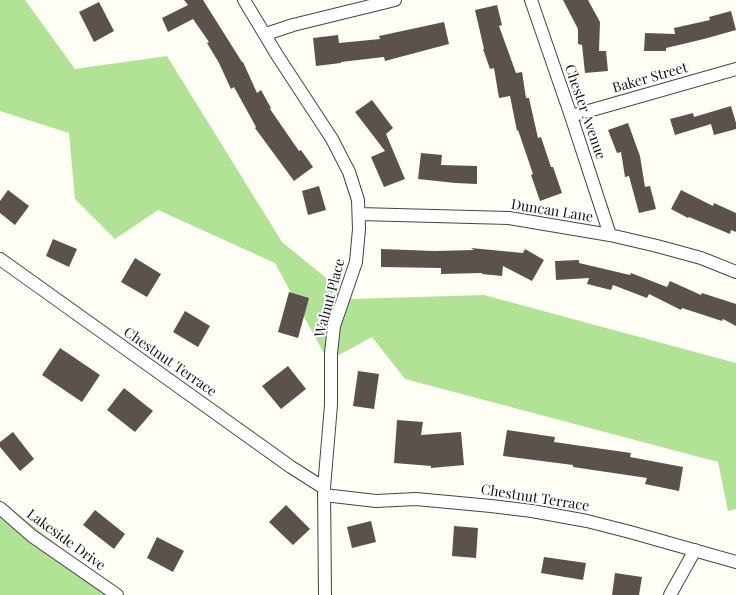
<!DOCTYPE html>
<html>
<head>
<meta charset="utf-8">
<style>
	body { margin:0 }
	canvas { display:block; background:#fffef4 }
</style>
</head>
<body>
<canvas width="736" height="595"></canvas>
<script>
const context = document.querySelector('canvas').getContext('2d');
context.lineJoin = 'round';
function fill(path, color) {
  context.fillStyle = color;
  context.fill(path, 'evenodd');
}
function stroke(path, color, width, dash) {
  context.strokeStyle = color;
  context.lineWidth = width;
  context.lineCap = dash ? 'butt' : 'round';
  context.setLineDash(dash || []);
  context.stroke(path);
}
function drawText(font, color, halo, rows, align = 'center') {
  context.font = font + ' "Playfair Display",serif';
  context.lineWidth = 4;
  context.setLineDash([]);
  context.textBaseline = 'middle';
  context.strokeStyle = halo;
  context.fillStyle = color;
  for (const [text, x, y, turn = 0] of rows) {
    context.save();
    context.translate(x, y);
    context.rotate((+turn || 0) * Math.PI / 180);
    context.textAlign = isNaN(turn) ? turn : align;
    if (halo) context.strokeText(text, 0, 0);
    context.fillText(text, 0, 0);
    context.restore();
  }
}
fill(new Path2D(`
	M 0,0 L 25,0 L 75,69 L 167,56 L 282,242 L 352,299 L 484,295 L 736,363 L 736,509 L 728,511 L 718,462 L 405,379 L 372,337 L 328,361 L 275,263 L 158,210 L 115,239 L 75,199 L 69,133 L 0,111 Z
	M 0,500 L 122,595 L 0,595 Z`), '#b2e295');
fill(new Path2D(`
	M 184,0 L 203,0 L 242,62 L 243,62 L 257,93 L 261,90 L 271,108 L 270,109 L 299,151 L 301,150 L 313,167 L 294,181 L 255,128 L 256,127 L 234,87 L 231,89 L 219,63 L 207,43 L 209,42 L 193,19 L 168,32 L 162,18 L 188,5 Z
	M 563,0 L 588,0 L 600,22 L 599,51 L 606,51 L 608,71 L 585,73 L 582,45 L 578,44 L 578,29 Z
	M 99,2 L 114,31 L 94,42 L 79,12 Z
	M 497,5 L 502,25 L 499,26 L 516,73 L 522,72 L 526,98 L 529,98 L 538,138 L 541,137 L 551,167 L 553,167 L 562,193 L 540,201 L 531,175 L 533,174 L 518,130 L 517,131 L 510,96 L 499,98 L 494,68 L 490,69 L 483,49 L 484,49 L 475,10 Z
	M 731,11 L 736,30 L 704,39 L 666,48 L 666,51 L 644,51 L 645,33 L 675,34 L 674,28 L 710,20 L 709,17 Z
	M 444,22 L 449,44 L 385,61 L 384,57 L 341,62 L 341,63 L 316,66 L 313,38 L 338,35 L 339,43 L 380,39 L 379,36 Z
	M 372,100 L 393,128 L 386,134 L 405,179 L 384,187 L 371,157 L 385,151 L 355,112 Z
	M 731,106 L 736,123 L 736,129 L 714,135 L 711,124 L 675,135 L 670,119 L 693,113 L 694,117 Z
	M 628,123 L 640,156 L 645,187 L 650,186 L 656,209 L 639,213 L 629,176 L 625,177 L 621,152 L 617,153 L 608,130 Z
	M 421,153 L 442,155 L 441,165 L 477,166 L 477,184 L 455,183 L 418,179 Z
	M 319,186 L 326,210 L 308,215 L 302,191 Z
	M 8,190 L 29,206 L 15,225 L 0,213 L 0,201 Z
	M 681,190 L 713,206 L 714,203 L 736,213 L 736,232 L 731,230 L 730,234 L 689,217 L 688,218 L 671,209 Z
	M 53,239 L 77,249 L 69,267 L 46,256 Z
	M 471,248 L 523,253 L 525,249 L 544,260 L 532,281 L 503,266 L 502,276 L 482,274 L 482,273 L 441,274 L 441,268 L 381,267 L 381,249 L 434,251 L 474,250 Z
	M 135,258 L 161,274 L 147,297 L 121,282 Z
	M 579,260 L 579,263 L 630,275 L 631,273 L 667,287 L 670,281 L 701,295 L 702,293 L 736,304 L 736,326 L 723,319 L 722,321 L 682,308 L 681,310 L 649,294 L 647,298 L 613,285 L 611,290 L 587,284 L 589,278 L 556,280 L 555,261 Z
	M 289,292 L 309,298 L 298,338 L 278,332 Z
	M 185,311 L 210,326 L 198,347 L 173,332 Z
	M 60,348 L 100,375 L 82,402 L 42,375 Z
	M 288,366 L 306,389 L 281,409 L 262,386 Z
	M 358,371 L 379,374 L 374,409 L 353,406 Z
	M 124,388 L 153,411 L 135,432 L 107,410 Z
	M 397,420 L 423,422 L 421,435 L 461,432 L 464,465 L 431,468 L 431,466 L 394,463 Z
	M 507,430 L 555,437 L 554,442 L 631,453 L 630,457 L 683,467 L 679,491 L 645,484 L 647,478 L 573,467 L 573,465 L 503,456 Z
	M 13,432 L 34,459 L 20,471 L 0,447 L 0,442 Z
	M 286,505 L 310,529 L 293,545 L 269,522 Z
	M 95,510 L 125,534 L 114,549 L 83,525 Z
	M 371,521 L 376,542 L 352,548 L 347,527 Z
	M 454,526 L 478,528 L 476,558 L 452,556 Z
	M 157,537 L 184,551 L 173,572 L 147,558 Z
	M 544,557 L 586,563 L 583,580 L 541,573 Z
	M 615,573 L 642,577 L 639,595 L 612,595 Z`), '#5b534b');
const street = new Path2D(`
	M 244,0 L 277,55 L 332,139 L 349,172 L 358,200 L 359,229 L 356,262 L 334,326 L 331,353 L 331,405 L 324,488 L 325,595
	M 531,0 L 571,116 L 610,235
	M 266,34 L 293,25 L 395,0
	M 571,116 L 736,69
	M 359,214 L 509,218 L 610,235 L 657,246 L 701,258 L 736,272
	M 0,259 L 291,467 L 324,488
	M 324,495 L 376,501 L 416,499 L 491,506 L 532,511 L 587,521 L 630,532 L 736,562
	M 0,508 L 32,536 L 117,595
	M 670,595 L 695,550`);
stroke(street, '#444', 14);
stroke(street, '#fff', 12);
drawText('14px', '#111', '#fff', [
	["Baker Street",650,78,-16],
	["Chester Avenue",585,112,71],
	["Duncan Lane",552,211,9],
	["Walnut Place",330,298,-75],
	["Chestnut Terrace",170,362,35],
	["Chestnut Terrace",535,498,9],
	["Lakeside Drive",66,540,36]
]);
</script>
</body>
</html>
